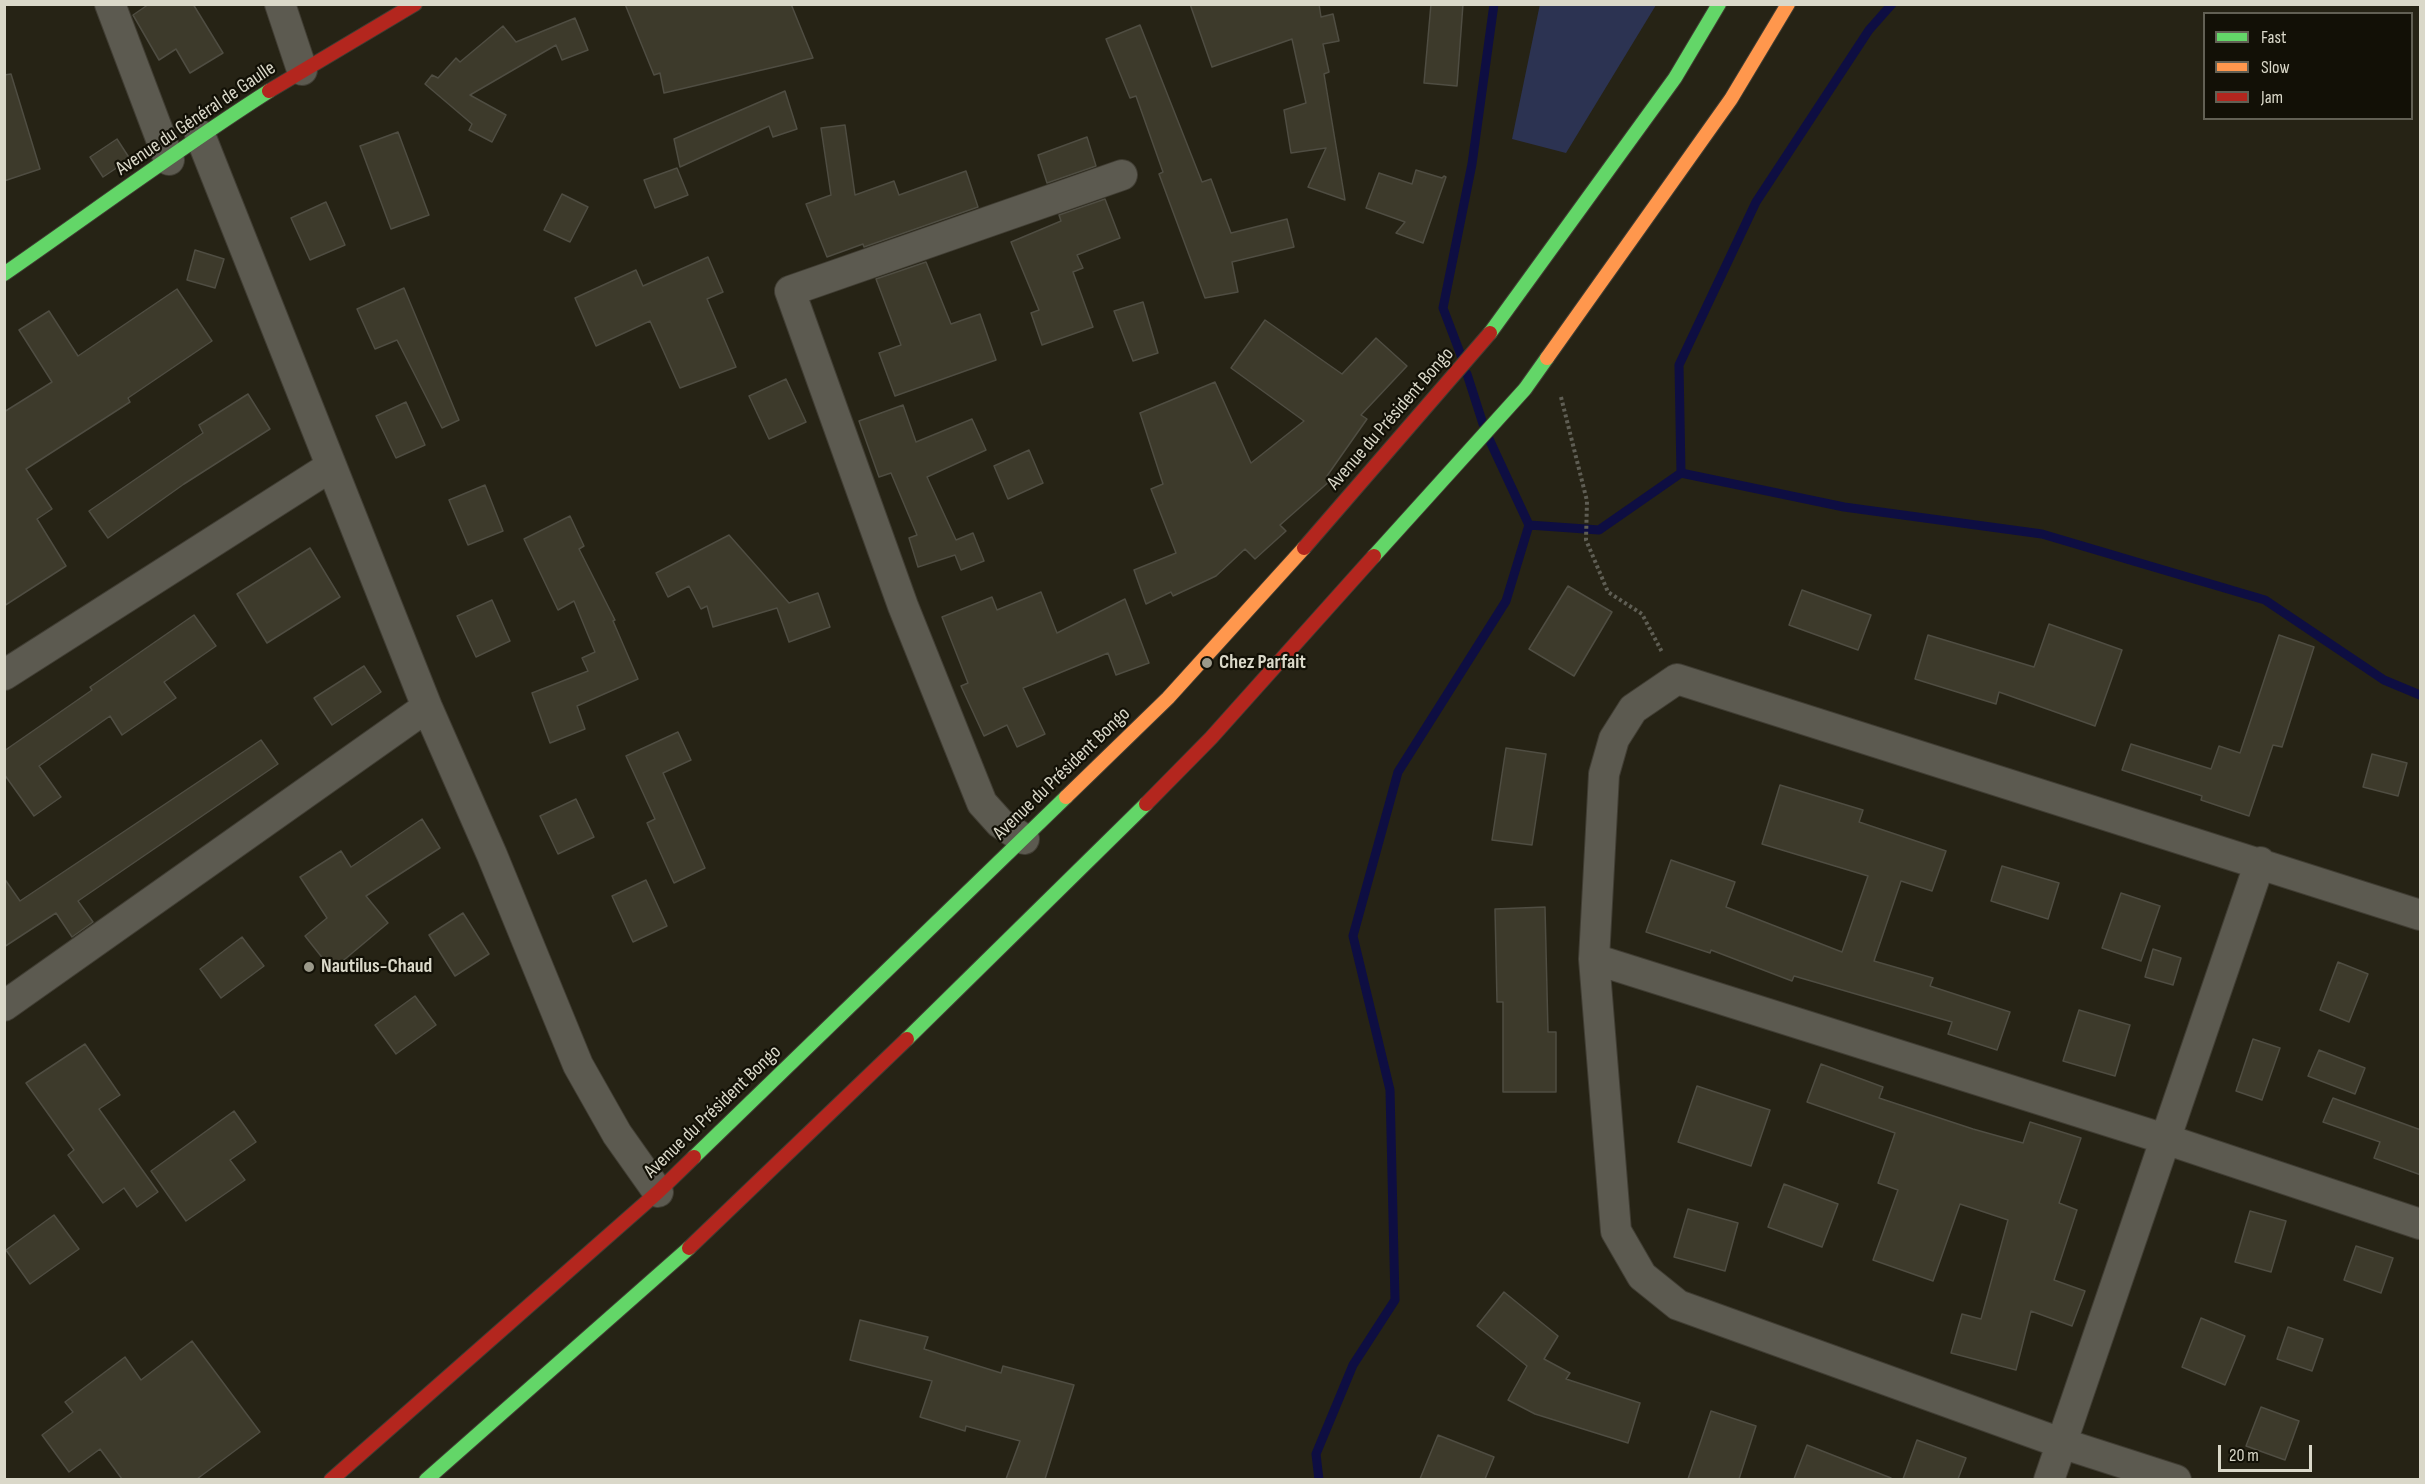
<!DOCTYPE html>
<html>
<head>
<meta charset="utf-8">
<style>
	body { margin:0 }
	#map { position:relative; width:2425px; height:1484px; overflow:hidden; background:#262315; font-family:"Sofia Sans Condensed",sans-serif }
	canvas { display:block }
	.frame { position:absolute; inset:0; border:6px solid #dad8c9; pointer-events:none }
	.legend { position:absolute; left:2203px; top:12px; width:210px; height:108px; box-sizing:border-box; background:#121006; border:2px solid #626054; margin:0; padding:8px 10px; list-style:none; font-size:18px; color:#dad8c9 }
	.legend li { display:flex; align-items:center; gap:12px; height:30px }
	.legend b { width:30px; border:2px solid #626054 }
	.scale { position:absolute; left:2218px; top:1445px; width:94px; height:27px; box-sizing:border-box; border:3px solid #dad8c9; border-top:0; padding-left:8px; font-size:18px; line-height:21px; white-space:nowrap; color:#dad8c9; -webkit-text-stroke:4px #121006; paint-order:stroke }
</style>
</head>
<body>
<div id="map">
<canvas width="2425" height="1484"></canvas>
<div class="frame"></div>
<ul class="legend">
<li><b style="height:8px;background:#63d668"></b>Fast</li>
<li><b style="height:8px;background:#ff974d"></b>Slow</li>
<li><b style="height:8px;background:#b3261e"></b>Jam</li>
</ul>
<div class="scale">20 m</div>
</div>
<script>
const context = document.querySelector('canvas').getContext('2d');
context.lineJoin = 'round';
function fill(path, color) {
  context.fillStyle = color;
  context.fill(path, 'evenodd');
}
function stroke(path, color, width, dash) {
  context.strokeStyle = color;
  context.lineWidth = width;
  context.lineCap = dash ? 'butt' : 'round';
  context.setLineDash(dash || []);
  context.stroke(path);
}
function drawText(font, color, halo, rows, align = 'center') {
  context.font = font + ' "Sofia Sans Condensed",sans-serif';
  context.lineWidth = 4.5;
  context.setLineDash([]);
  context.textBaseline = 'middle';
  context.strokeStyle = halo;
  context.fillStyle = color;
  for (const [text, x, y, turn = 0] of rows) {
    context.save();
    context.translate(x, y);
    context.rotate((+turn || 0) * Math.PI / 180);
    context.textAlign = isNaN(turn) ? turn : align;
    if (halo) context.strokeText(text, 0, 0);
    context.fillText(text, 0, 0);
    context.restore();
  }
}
fill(new Path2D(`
	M 1540,4 L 1656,5 L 1566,153 L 1512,139 Z`), '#2c3352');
stroke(new Path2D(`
	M 1462,358 L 1443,308 L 1472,164 L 1494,4
	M 1467,374 L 1483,424
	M 1681,473 L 1679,365 L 1756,202 L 1869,30 L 1892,4
	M 1529,525 L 1599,530 L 1681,473 L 1844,507 L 2042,534 L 2265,600 L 2384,680 L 2420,695
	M 1319,1480 L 1316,1454 L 1353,1365 L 1395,1300 L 1390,1090 L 1353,936 L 1398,772 L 1506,601 L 1529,525 L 1489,439`), '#0e0e42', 9);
const building = new Path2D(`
	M 149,4 L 193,4 L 223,53 L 190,73 L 176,49 L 159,60 L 133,15 Z
	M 625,4 L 791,4 L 813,58 L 664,93 L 660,73 L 654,75 Z
	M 1190,4 L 1319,4 L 1321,17 L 1333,14 L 1339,41 L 1323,44 L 1329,72 L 1324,74 L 1345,200 L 1308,187 L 1326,148 L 1291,153 L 1284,110 L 1306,103 L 1292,39 L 1212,67 Z
	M 1431,4 L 1463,4 L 1457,86 L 1424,83 Z
	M 575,18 L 588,50 L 562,60 L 556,45 L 470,95 L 506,115 L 492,142 L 469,130 L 472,124 L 425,84 L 432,75 L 438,78 L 456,58 L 460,62 L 503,26 L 516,42 Z
	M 1140,25 L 1202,182 L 1211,179 L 1231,233 L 1287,219 L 1294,247 L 1232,262 L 1238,292 L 1205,298 L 1159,174 L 1163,172 L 1136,96 L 1130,98 L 1106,39 Z
	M 11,74 L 40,169 L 4,181 L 4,75 Z
	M 785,91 L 797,129 L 773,137 L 769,126 L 680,167 L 674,139 Z
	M 845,125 L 855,195 L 894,181 L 899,195 L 966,171 L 978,207 L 864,247 L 863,244 L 827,257 L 806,204 L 831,195 L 821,128 Z
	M 398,132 L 429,215 L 391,229 L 360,146 Z
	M 1087,137 L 1096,166 L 1047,183 L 1038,155 Z
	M 117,139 L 130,159 L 103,177 L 90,157 Z
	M 677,168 L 688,195 L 655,208 L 644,180 Z
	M 1416,170 L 1442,178 L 1444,176 L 1446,177 L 1423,243 L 1396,233 L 1405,222 L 1366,208 L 1379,173 L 1412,184 Z
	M 562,194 L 588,207 L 570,242 L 544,230 Z
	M 1105,199 L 1120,238 L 1077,255 L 1083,268 L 1073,272 L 1093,327 L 1042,345 L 1031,313 L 1039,310 L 1011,242 L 1061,221 L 1059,215 Z
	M 326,202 L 345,245 L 310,260 L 291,218 Z
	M 195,250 L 224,259 L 215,288 L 187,280 Z
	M 708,257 L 723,292 L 707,299 L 736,367 L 680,388 L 650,321 L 596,346 L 575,298 L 636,270 L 643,286 Z
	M 926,262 L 951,324 L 980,314 L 996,360 L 895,396 L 879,353 L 901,345 L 876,279 Z
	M 404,288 L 459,420 L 442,428 L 397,340 L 375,349 L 357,309 Z
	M 177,289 L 212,341 L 128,398 L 130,402 L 26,469 L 52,509 L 37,519 L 66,566 L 4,606 L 4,412 L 52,382 L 19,330 L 49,311 L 78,356 Z
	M 1143,302 L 1158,353 L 1133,361 L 1114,311 Z
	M 1265,320 L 1342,374 L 1376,338 L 1407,366 L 1361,415 L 1367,419 L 1327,476 L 1331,480 L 1280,525 L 1286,531 L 1255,559 L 1245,549 L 1216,576 L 1173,596 L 1171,592 L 1146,604 L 1134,570 L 1176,553 L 1151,489 L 1163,484 L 1140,413 L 1215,382 L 1251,463 L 1304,421 L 1231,368 Z
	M 786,379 L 806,422 L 769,439 L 749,396 Z
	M 248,394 L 270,429 L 184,484 L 108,538 L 89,511 L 203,433 L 199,425 Z
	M 406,402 L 425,445 L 396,458 L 376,416 Z
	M 903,405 L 916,442 L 972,419 L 986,450 L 927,477 L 956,540 L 973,533 L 984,561 L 961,570 L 955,555 L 918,567 L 909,538 L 917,535 L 891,473 L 879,477 L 859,421 Z
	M 1029,450 L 1043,483 L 1008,499 L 994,466 Z
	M 485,485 L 503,531 L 468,545 L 449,500 Z
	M 570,516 L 584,546 L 579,549 L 615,620 L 613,621 L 638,679 L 577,706 L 585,729 L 550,743 L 532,693 L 588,671 L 582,658 L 595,652 L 574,601 L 558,610 L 524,539 Z
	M 729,535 L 789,603 L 818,593 L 830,627 L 789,642 L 777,608 L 713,627 L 707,606 L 701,609 L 689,586 L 668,597 L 656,573 Z
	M 310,548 L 340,597 L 267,643 L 237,594 Z
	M 1568,586 L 1612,612 L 1574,676 L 1529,649 Z
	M 1802,590 L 1871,615 L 1858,650 L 1789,625 Z
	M 1041,592 L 1057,633 L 1125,599 L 1149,663 L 1116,675 L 1108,653 L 1023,688 L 1045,734 L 1017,747 L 1007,725 L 984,736 L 961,686 L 968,683 L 942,617 L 992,597 L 997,610 Z
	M 492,600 L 510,641 L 476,657 L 457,616 Z
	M 194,615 L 216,646 L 164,682 L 176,698 L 122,735 L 110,716 L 39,766 L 61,797 L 34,816 L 4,774 L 4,751 L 92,690 L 90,687 Z
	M 2049,624 L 2122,650 L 2095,726 L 1999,692 L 1996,704 L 1915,679 L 1928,635 L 2034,667 Z
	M 2279,635 L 2314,647 L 2282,747 L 2273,745 L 2249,816 L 2201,800 L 2202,796 L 2122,770 L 2131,744 L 2211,769 L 2219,746 L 2240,753 Z
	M 364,666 L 381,692 L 332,725 L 314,698 Z
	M 678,732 L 691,760 L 663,773 L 705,868 L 674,883 L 647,823 L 655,819 L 626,756 Z
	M 261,740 L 278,764 L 78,901 L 93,922 L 72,937 L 56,913 L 4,947 L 4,878 L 20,901 Z
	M 1506,748 L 1546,754 L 1532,845 L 1492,840 Z
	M 2372,754 L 2407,763 L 2398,796 L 2363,787 Z
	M 1780,785 L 1863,810 L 1859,822 L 1946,851 L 1932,891 L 1901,881 L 1874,961 L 1933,978 L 1930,986 L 2010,1012 L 1997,1050 L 1948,1034 L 1952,1022 L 1794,976 L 1792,981 L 1711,950 L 1710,953 L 1646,932 L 1671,860 L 1735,882 L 1726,907 L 1842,952 L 1868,876 L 1762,844 Z
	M 576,799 L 594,837 L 558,854 L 540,816 Z
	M 422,819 L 440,848 L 366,896 L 388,923 L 332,970 L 305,936 L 327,918 L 300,877 L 341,851 L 351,867 Z
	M 2002,866 L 2059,883 L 2048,919 L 1991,901 Z
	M 646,880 L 667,926 L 633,942 L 612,896 Z
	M 2121,893 L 2160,906 L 2141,961 L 2102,948 Z
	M 1545,907 L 1548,1032 L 1556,1032 L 1556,1092 L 1503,1092 L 1503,1002 L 1497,1002 L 1495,909 Z
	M 463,913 L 489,954 L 455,976 L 429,935 Z
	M 242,937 L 264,966 L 221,998 L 200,969 Z
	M 2153,949 L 2181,958 L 2173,985 L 2145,977 Z
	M 2338,962 L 2368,974 L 2349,1022 L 2320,1010 Z
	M 415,996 L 436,1025 L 396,1054 L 375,1025 Z
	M 2079,1010 L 2130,1025 L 2115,1076 L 2063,1061 Z
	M 2253,1039 L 2280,1048 L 2262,1100 L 2236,1091 Z
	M 85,1044 L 120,1095 L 99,1109 L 158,1192 L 137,1207 L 124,1188 L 103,1203 L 68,1155 L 74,1150 L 26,1083 Z
	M 2319,1050 L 2365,1068 L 2355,1094 L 2308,1076 Z
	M 1821,1064 L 1883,1087 L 1879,1098 L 1973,1129 L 2023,1143 L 2030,1122 L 2081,1138 L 2059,1203 L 2077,1210 L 2054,1280 L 2085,1291 L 2072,1326 L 2031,1311 L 2016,1370 L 1951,1353 L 1962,1314 L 1981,1319 L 2008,1220 L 1960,1204 L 1933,1281 L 1873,1260 L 1898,1190 L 1878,1183 L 1895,1133 L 1807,1102 Z
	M 1697,1086 L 1770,1110 L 1751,1166 L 1678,1142 Z
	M 2333,1098 L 2421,1130 L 2421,1175 L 2374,1158 L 2380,1142 L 2323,1122 Z
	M 234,1111 L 256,1142 L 230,1160 L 245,1180 L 186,1221 L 151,1171 Z
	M 1784,1184 L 1838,1204 L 1822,1247 L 1768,1227 Z
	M 1688,1209 L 1738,1223 L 1725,1271 L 1674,1257 Z
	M 2250,1211 L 2286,1221 L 2271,1272 L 2235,1262 Z
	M 54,1215 L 79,1249 L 30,1284 L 6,1250 Z
	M 2356,1246 L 2393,1258 L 2381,1293 L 2344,1280 Z
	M 1504,1292 L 1558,1336 L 1544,1359 L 1570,1373 L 1566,1379 L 1640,1403 L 1628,1443 L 1535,1414 L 1508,1400 L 1527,1366 L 1477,1326 Z
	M 2201,1318 L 2245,1336 L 2225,1385 L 2182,1367 Z
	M 860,1320 L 928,1337 L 924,1349 L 1001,1373 L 1003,1366 L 1074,1385 L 1045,1479 L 1006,1479 L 1020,1441 L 966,1426 L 965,1431 L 920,1417 L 932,1381 L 850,1360 Z
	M 2288,1327 L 2323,1339 L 2312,1371 L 2277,1359 Z
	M 192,1341 L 260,1432 L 197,1479 L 122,1479 L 100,1449 L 69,1472 L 42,1435 L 73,1412 L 65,1402 L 125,1357 L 141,1380 Z
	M 2261,1407 L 2299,1421 L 2285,1460 L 2246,1446 Z
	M 1711,1411 L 1756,1426 L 1739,1479 L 1688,1479 Z
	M 1438,1435 L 1494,1457 L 1485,1479 L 1420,1479 Z
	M 1917,1440 L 1966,1458 L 1958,1479 L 1903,1479 Z
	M 1807,1445 L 1891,1478 L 1891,1479 L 1794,1479 Z`);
fill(building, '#3d3a2b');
stroke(building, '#4f4d42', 1.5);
const street = new Path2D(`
	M 110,4 L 169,160
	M 280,4 L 302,70
	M 200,135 L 427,707 L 492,855 L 578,1065 L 617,1134 L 658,1192
	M 4,675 L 330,467
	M 1024,839 L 1000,823 L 982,803 L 903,606 L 790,291 L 1122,175
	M 1594,959 L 2165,1139 L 2420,1224
	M 4,1006 L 427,707
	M 2049,1480 L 2260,862
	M 2176,1480 L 2061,1443 L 1678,1305 L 1642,1276 L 1616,1231 L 1594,959 L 1604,774 L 1614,739 L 1633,709 L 1677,679 L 2420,915`);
const fast = new Path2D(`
	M 4,274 C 92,213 178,149 269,91
	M 1490,333 L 1675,78 L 1719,4
	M 1374,556 L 1525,389 L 1547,358
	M 907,1039 L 1146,804
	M 694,1157 L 1066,797
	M 426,1480 L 689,1248`);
const slow = new Path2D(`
	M 1547,358 L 1731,99 L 1788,4
	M 1066,797 L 1168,698 L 1304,548`);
const jam = new Path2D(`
	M 269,91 L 415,4
	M 1304,548 L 1490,333
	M 1146,804 L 1211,738 L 1374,556
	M 689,1248 L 907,1039
	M 331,1480 L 658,1192 L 694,1157`);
stroke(street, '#403d33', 32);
stroke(fast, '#403d33', 16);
stroke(slow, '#403d33', 16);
stroke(jam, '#403d33', 16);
stroke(new Path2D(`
	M 1561,397 L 1587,501 L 1586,540 L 1608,592 L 1642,614 L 1662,652`), '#5f5e54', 4, [3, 3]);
stroke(street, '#5c5a50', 30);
stroke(fast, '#63d668', 14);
stroke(slow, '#ff974d', 14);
stroke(jam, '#b3261e', 14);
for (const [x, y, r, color] of [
	[1207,663,6,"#9b998a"],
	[309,967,6,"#9b998a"]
]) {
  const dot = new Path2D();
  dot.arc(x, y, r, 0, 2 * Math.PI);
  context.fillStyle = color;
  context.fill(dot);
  stroke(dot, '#121006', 2);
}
drawText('20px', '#dad8c9', '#121006', [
	["Avenue du Général de Gaulle",196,119,-34],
	["Avenue du Président Bongo",1391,419,-49],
	["Avenue du Président Bongo",1062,774,-44],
	["Avenue du Président Bongo",713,1112,-44]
]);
drawText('bold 20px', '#dad8c9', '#121006', [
	["Chez Parfait",1219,663],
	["Nautilus-Chaud",321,967]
], 'left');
</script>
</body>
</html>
